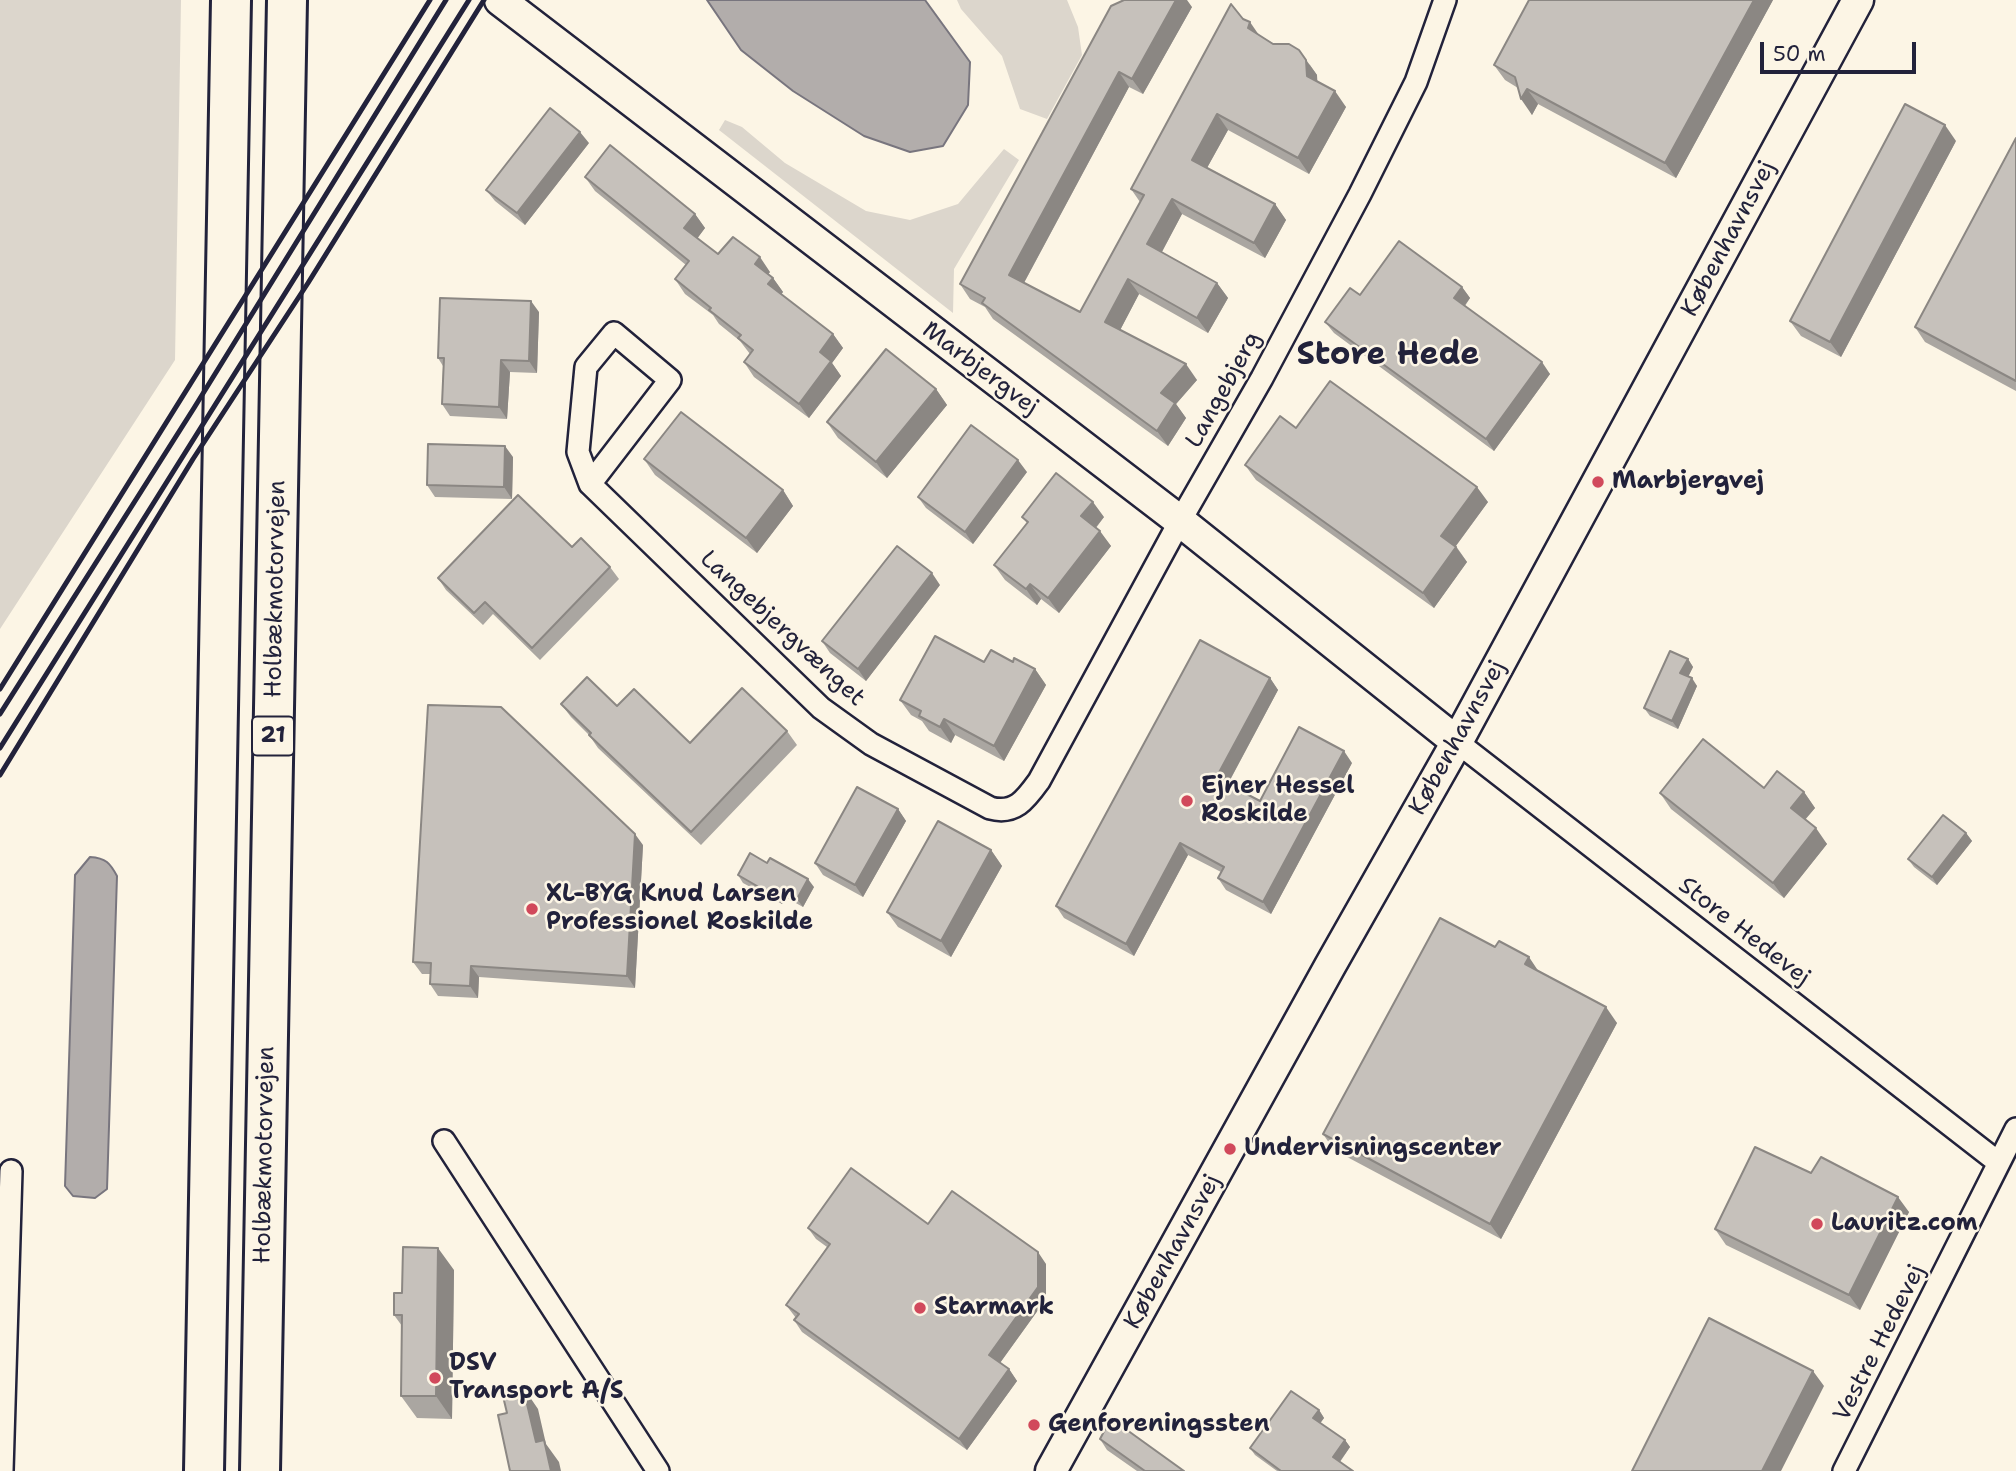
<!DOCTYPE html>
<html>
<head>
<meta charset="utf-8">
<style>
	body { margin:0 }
	#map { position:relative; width:2016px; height:1471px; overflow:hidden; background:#fcf5e5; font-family:"Shantell Sans",sans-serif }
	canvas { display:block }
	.scale { position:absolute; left:1760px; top:42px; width:156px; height:32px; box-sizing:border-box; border:4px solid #22223b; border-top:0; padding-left:9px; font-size:21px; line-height:24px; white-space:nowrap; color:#22223b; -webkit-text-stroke:5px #fcf5e5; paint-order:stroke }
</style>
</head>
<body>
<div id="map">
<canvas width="2016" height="1471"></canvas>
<div class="scale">50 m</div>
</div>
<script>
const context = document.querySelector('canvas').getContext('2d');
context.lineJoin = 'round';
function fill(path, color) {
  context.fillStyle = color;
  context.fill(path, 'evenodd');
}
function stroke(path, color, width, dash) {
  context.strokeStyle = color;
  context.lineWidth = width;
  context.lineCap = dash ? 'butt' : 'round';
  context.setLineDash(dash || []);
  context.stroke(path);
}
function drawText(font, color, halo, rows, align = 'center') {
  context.font = font + ' "Shantell Sans",sans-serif';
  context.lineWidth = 5;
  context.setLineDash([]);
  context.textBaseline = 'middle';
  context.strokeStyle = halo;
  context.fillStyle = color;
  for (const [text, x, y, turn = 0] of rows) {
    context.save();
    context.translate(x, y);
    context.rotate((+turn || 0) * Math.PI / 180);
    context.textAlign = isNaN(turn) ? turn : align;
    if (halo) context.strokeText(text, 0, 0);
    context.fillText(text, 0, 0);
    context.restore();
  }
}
fill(new Path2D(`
	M 0,0 L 181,0 L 175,360 L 0,629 Z
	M 957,0 L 1067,0 L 1078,27 L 1082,55 L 1047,119 L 1020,109 L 1002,56 L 961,9 Z
	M 725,120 L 742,127 L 785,163 L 866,211 L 910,220 L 958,204 L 1004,149 L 1019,160 L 954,269 L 953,313 L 719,130 Z`), '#dcd6cc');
const water = new Path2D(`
	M 707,0 L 925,0 L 970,62 L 968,105 L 943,146 L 910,152 L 864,136 L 793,91 L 741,50 Z
	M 90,857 C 106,858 110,863 117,876 L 107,1189 L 95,1198 L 73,1196 L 65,1186 L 75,875 Z`);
fill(water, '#b2adab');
stroke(water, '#78757e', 2);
const street = new Path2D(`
	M 590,484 L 670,380 L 614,333 L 586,367 L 578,452 L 590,484 L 821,708 L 871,744 L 990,808 C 1015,815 1026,799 1039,781 L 1180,521 L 1262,378 L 1360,194 L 1416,82 L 1445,0
	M 1457,742 L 1999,1163
	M 444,1141 L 658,1471
	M 2,1471 L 11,1171
	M 1844,1471 L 2016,1129`);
const secondary = new Path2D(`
	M 500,0 L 1180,521 L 1457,742
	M 1051,1471 L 1330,966 L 1457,742 L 1858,0`);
const highway = new Path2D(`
	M 204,1471 L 231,0
	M 260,1471 L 287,0`);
stroke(street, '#22223b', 26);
stroke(secondary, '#22223b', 35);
stroke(highway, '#22223b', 44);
stroke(street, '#fcf5e5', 21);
stroke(secondary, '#fcf5e5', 30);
stroke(highway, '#fcf5e5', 38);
stroke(new Path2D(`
	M 0,689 L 430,0
	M 0,714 L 194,408 L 446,0
	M 0,748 L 469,0
	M 0,775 L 193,459 L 308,283 L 484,0`), '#22223b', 5);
fill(new Path2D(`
	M 1124,0 L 1192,7 L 1143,94 L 1129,87 L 1024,283 L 1080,312 L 1140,202 L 1131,189 L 1243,19 L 1259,35 L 1310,65 L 1317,75 L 1317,81 L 1346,107 L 1309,174 L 1228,130 L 1207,168 L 1275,204 L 1286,220 L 1265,258 L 1182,214 L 1162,252 L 1217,283 L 1228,298 L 1208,333 L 1139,294 L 1120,330 L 1197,380 L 1176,404 L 1186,418 L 1168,446 L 993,319 L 985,307 L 970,299 L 960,284 Z
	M 1773,0 L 1676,178 L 1538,104 L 1532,115 L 1518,88 L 1505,80 L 1494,65 Z
	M 2016,138 L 2016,391 L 1925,342 L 1915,327 Z
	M 1956,141 L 1841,357 L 1801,336 L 1790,321 Z
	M 589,143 L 525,225 L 495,201 L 486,190 Z
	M 585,177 L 695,214 L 705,228 L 697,238 L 718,254 L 770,272 L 768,274 L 773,278 L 783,292 L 781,294 L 833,334 L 843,348 L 832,363 L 841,376 L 809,418 L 754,377 L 744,362 L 750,354 L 740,341 L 719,324 L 713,315 L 685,294 L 675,279 L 686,265 L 595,191 Z
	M 1462,287 L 1470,298 L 1465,306 L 1550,374 L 1494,451 L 1334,333 L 1325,322 L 1360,295 Z
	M 539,312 L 537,373 L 510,372 L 507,419 L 450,416 L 442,404 L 443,366 L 438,358 Z
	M 936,389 L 947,405 L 887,478 L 838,438 L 827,422 Z
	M 1296,428 L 1488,502 L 1456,546 L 1467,562 L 1434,608 L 1256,480 L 1245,465 Z
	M 513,457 L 512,499 L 435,497 L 427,485 Z
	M 644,459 L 783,490 L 793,506 L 757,553 L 655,475 Z
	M 1027,472 L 973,544 L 926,508 L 918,497 Z
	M 1022,517 L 1104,517 L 1096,528 L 1111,546 L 1059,613 L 1041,599 L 1037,605 L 1005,580 L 994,565 L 1027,523 Z
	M 572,547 L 610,567 L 619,579 L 540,660 L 493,614 L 483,625 L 446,590 L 438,578 Z
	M 940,585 L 866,681 L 830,653 L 822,641 Z
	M 1688,659 L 1693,667 L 1688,677 L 1697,686 L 1678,729 L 1650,716 L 1644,708 Z
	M 984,662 L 1013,662 L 1035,669 L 1046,685 L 1004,761 L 955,735 L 951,743 L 929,731 L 922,721 L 911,715 L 900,700 Z
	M 1270,678 L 1278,690 L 1228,784 L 1260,801 L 1352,763 L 1271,914 L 1226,890 L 1218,878 L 1221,872 L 1188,855 L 1134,956 L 1064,918 L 1056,906 Z
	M 561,704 L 617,706 L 690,743 L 787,731 L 797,745 L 701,845 L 598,748 L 589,735 L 571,717 Z
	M 1764,788 L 1804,792 L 1815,808 L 1805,820 L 1827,844 L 1784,898 L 1671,809 L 1660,793 Z
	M 898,809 L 906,821 L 863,897 L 823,875 L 815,863 Z
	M 1966,833 L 1972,841 L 1937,885 L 1914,867 L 1908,859 Z
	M 643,845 L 635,988 L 479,977 L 478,998 L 438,996 L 430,984 L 430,974 L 422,974 L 413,962 Z
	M 991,850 L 1002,866 L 951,957 L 898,927 L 887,912 Z
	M 738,875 L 814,887 L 803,907 L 785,897 L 782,904 L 743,883 Z
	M 1539,971 L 1617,1023 L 1501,1239 L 1334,1150 L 1323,1134 Z
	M 1811,1173 L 1909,1212 L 1860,1310 L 1726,1245 L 1715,1229 Z
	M 928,1224 L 1046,1264 L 1046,1299 L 1000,1363 L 1009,1369 L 1017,1381 L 967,1450 L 802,1332 L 794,1320 L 796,1318 L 786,1305 L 827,1247 L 816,1239 L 808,1228 Z
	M 454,1270 L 452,1419 L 417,1418 L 401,1396 L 402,1326 L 394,1315 L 402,1293 Z
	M 1319,1410 L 1324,1418 L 1320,1423 L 1345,1440 L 1350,1447 L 1340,1462 L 1353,1471 L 1277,1471 L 1255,1455 L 1250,1448 Z
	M 1126,1432 L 1184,1471 L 1137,1471 L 1107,1450 L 1100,1439 Z`), '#aaa6a1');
fill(new Path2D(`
	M 1176,0 L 1187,0 L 1192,7 L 1143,94 L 1132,79 Z
	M 1754,0 L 1773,0 L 1676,178 L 1665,163 Z
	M 1250,22 L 1261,38 L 1248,28 Z
	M 1299,50 L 1317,75 L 1318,92 L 1307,76 Z
	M 1119,72 L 1129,87 L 1020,290 L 1009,275 Z
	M 1527,89 L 1538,104 L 1532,115 L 1521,99 Z
	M 1335,91 L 1346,107 L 1309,174 L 1298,158 Z
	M 1217,114 L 1228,130 L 1203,175 L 1192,160 Z
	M 1945,125 L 1956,141 L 1841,357 L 1830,342 Z
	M 580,132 L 589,143 L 525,225 L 517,213 Z
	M 1172,199 L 1182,214 L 1158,259 L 1147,244 Z
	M 1275,204 L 1286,220 L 1265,258 L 1254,243 Z
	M 695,214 L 705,228 L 694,243 L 684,228 Z
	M 760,257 L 770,272 L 765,278 L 755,264 Z
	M 773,278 L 783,292 L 778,298 L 768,284 Z
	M 1128,279 L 1139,294 L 1116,338 L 1105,322 Z
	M 1217,283 L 1228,298 L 1208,333 L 1197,318 Z
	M 1462,287 L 1470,298 L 1462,309 L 1454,298 Z
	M 531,301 L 539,312 L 537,373 L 529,361 Z
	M 833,334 L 843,348 L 832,363 L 841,376 L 809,418 L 799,404 L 820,352 Z
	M 501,360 L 510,372 L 507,419 L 499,407 Z
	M 1542,362 L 1550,374 L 1494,451 L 1486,439 Z
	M 1186,364 L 1197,380 L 1176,404 L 1186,418 L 1168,446 L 1157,431 L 1161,393 Z
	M 936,389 L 947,405 L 887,478 L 876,462 Z
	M 505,446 L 513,457 L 512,499 L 504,487 Z
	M 1018,460 L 1027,472 L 973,544 L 965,532 Z
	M 1477,487 L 1488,502 L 1452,551 L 1441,536 Z
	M 783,490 L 793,506 L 757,553 L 746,538 Z
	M 1093,502 L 1104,517 L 1092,532 L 1081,516 Z
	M 1100,531 L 1111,546 L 1059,613 L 1048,598 Z
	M 1456,547 L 1467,562 L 1434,608 L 1423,593 Z
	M 932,573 L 940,585 L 866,681 L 858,669 Z
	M 1030,584 L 1041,599 L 1037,605 L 1026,589 Z
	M 1688,659 L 1693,667 L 1686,681 L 1680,673 Z
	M 1035,669 L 1046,685 L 1004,761 L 994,746 Z
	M 1270,678 L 1278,690 L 1225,789 L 1216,778 Z
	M 1692,678 L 1697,686 L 1678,729 L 1672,721 Z
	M 944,719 L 955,735 L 951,743 L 940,727 Z
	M 1344,751 L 1352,763 L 1271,914 L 1263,902 Z
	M 1804,792 L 1815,808 L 1801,824 L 1791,808 Z
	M 898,809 L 906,821 L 863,897 L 855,885 Z
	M 1816,828 L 1827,844 L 1784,898 L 1773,883 Z
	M 1966,833 L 1972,841 L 1937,885 L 1932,877 Z
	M 635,834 L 643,845 L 635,988 L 627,976 Z
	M 1180,843 L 1188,855 L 1134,956 L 1126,944 Z
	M 991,850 L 1002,866 L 951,957 L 941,941 Z
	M 808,879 L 814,887 L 803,907 L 797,899 Z
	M 780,889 L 785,897 L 782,904 L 776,897 Z
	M 1529,957 L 1539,972 L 1525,964 Z
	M 471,966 L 479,977 L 478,998 L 470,986 Z
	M 1606,1007 L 1617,1023 L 1501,1239 L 1490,1224 Z
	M 1898,1197 L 1909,1212 L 1860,1310 L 1849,1295 Z
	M 438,1248 L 454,1270 L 452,1419 L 436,1396 Z
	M 1038,1252 L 1046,1264 L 1046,1299 L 997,1367 L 989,1355 Z
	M 1009,1369 L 1017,1381 L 967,1450 L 959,1439 Z
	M 1813,1371 L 1824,1386 L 1781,1471 L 1762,1471 Z
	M 523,1387 L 538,1409 L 546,1444 L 559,1462 L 561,1471 L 551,1471 L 536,1442 Z
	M 1319,1410 L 1324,1418 L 1319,1425 L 1313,1418 Z
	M 1345,1440 L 1350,1447 L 1338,1464 L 1333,1457 Z`), '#8b8783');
const building = new Path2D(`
	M 1124,0 L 1176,0 L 1132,79 L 1119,72 L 1009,275 L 1080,312 L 1144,195 L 1131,189 L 1231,4 L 1243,19 L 1250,22 L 1248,28 L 1273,44 L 1289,44 L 1299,50 L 1306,60 L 1307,76 L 1335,91 L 1298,158 L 1217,114 L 1192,160 L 1275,204 L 1254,243 L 1172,199 L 1147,244 L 1217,283 L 1197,318 L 1128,279 L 1105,322 L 1186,364 L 1161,393 L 1175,403 L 1157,431 L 982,303 L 985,298 L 960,284 L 1111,6 Z
	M 1529,0 L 1754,0 L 1665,163 L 1527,89 L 1521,99 L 1515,77 L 1494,65 Z
	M 1905,104 L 1945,125 L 1830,342 L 1790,321 Z
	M 550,108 L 580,132 L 517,213 L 486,190 Z
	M 2016,138 L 2016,381 L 1915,327 Z
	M 610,145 L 695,214 L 684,228 L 718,254 L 733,237 L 760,257 L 755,264 L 773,278 L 768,284 L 833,334 L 820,352 L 831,361 L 799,404 L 744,362 L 753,350 L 738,338 L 741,335 L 709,310 L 711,308 L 675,279 L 689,261 L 585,177 Z
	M 1399,241 L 1462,287 L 1454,298 L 1542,362 L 1486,439 L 1325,322 L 1350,288 L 1360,295 Z
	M 440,298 L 531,301 L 529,361 L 501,360 L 499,407 L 442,404 L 444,358 L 438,358 Z
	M 886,349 L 936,389 L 876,462 L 827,422 Z
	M 1330,381 L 1477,487 L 1441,536 L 1456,547 L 1423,593 L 1245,465 L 1280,416 L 1296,428 Z
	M 681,412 L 783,490 L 746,538 L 644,459 Z
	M 971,425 L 1018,460 L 965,532 L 918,497 Z
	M 428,444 L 505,446 L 504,487 L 427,485 Z
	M 1056,473 L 1093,502 L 1081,516 L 1100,531 L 1048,598 L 1030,584 L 1026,589 L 994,565 L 1028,522 L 1022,517 Z
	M 518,495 L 572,547 L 581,538 L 610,567 L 532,648 L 485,602 L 474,613 L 438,578 Z
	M 897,546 L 932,573 L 858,669 L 822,641 Z
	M 935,636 L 984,662 L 991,650 L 1013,662 L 1014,658 L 1035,669 L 994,746 L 944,719 L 940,727 L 919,716 L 921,711 L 900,700 Z
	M 1200,640 L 1270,678 L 1216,778 L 1260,801 L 1299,727 L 1344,751 L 1263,902 L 1218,878 L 1224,867 L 1180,843 L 1126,944 L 1056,906 Z
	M 1670,651 L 1688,659 L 1680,673 L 1692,678 L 1672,721 L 1644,708 Z
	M 587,677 L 617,706 L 634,689 L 690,743 L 742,688 L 787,731 L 691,832 L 589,735 L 591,733 L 561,704 Z
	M 428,705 L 501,707 L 635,834 L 627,976 L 471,966 L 470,986 L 430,984 L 431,963 L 413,962 Z
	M 1703,739 L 1764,788 L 1777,771 L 1804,792 L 1791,808 L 1816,828 L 1773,883 L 1660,793 Z
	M 857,787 L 898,809 L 855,885 L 815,863 Z
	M 1943,815 L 1966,833 L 1932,877 L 1908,859 Z
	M 938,821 L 991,850 L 941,941 L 887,912 Z
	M 750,853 L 767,863 L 770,858 L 808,879 L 797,899 L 780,889 L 776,897 L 738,875 Z
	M 1440,918 L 1495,947 L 1499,941 L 1529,957 L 1525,964 L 1606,1007 L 1490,1224 L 1323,1134 Z
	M 1755,1147 L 1811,1173 L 1821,1157 L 1898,1197 L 1849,1295 L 1715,1229 Z
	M 851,1168 L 928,1224 L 952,1191 L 1038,1252 L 1038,1287 L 989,1355 L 1009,1369 L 959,1439 L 794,1320 L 799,1314 L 786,1305 L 830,1244 L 808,1228 Z
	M 403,1247 L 438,1248 L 436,1396 L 401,1396 L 402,1315 L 394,1315 L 394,1293 L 402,1293 Z
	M 1709,1318 L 1813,1371 L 1762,1471 L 1632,1471 Z
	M 523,1387 L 536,1442 L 544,1440 L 551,1471 L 510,1471 L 498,1415 L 507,1413 L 502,1392 Z
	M 1291,1391 L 1319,1410 L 1313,1418 L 1345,1440 L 1333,1457 L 1353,1471 L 1281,1471 L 1250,1448 Z
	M 1110,1420 L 1126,1432 L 1127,1430 L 1184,1471 L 1145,1471 L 1100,1439 Z`);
fill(building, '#c6c1bb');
stroke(building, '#8b8783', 2);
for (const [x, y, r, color] of [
	[1598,482,7,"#d1495b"],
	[1187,801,7,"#d1495b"],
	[532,909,7,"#d1495b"],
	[1230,1149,7,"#d1495b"],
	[1817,1224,7,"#d1495b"],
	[920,1308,7,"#d1495b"],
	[435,1378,7,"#d1495b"],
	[1034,1425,7,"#d1495b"]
]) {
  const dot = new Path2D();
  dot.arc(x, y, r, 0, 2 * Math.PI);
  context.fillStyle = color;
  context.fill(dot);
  stroke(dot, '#fcf5e5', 2.5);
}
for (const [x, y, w] of [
	[273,736,42]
]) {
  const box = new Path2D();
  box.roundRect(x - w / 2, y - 19.5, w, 39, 5);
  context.fillStyle = '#fcf5e5';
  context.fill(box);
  stroke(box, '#22223b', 2);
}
drawText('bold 23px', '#22223b', null, [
	["21",273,736]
]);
drawText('24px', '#22223b', '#fcf5e5', [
	["Københavnsvej",1729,239,-62],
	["Marbjergvej",980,369,37],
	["Langebjerg",1224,390,-61],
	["Holbækmotorvejen",276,589,-89],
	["Langebjergvænget",782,629,43],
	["Københavnsvej",1458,738,-61],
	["Store Hedevej",1744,932,38],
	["Holbækmotorvejen",265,1155,-89],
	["Københavnsvej",1173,1252,-61],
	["Vestre Hedevej",1880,1343,-63]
]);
drawText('bold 24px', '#22223b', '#fcf5e5', [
	["Marbjergvej",1612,482],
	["Ejner Hessel",1201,787],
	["Roskilde",1201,815],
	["XL-BYG Knud Larsen",546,895],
	["Professionel Roskilde",546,923],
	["Undervisningscenter",1244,1149],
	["Lauritz.com",1831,1224],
	["Starmark",934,1308],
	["DSV",449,1364],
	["Transport A/S",449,1392],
	["Genforeningssten",1048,1425]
], 'left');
drawText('bold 32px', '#22223b', '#fcf5e5', [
	["Store Hede",1388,356]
]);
</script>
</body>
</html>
